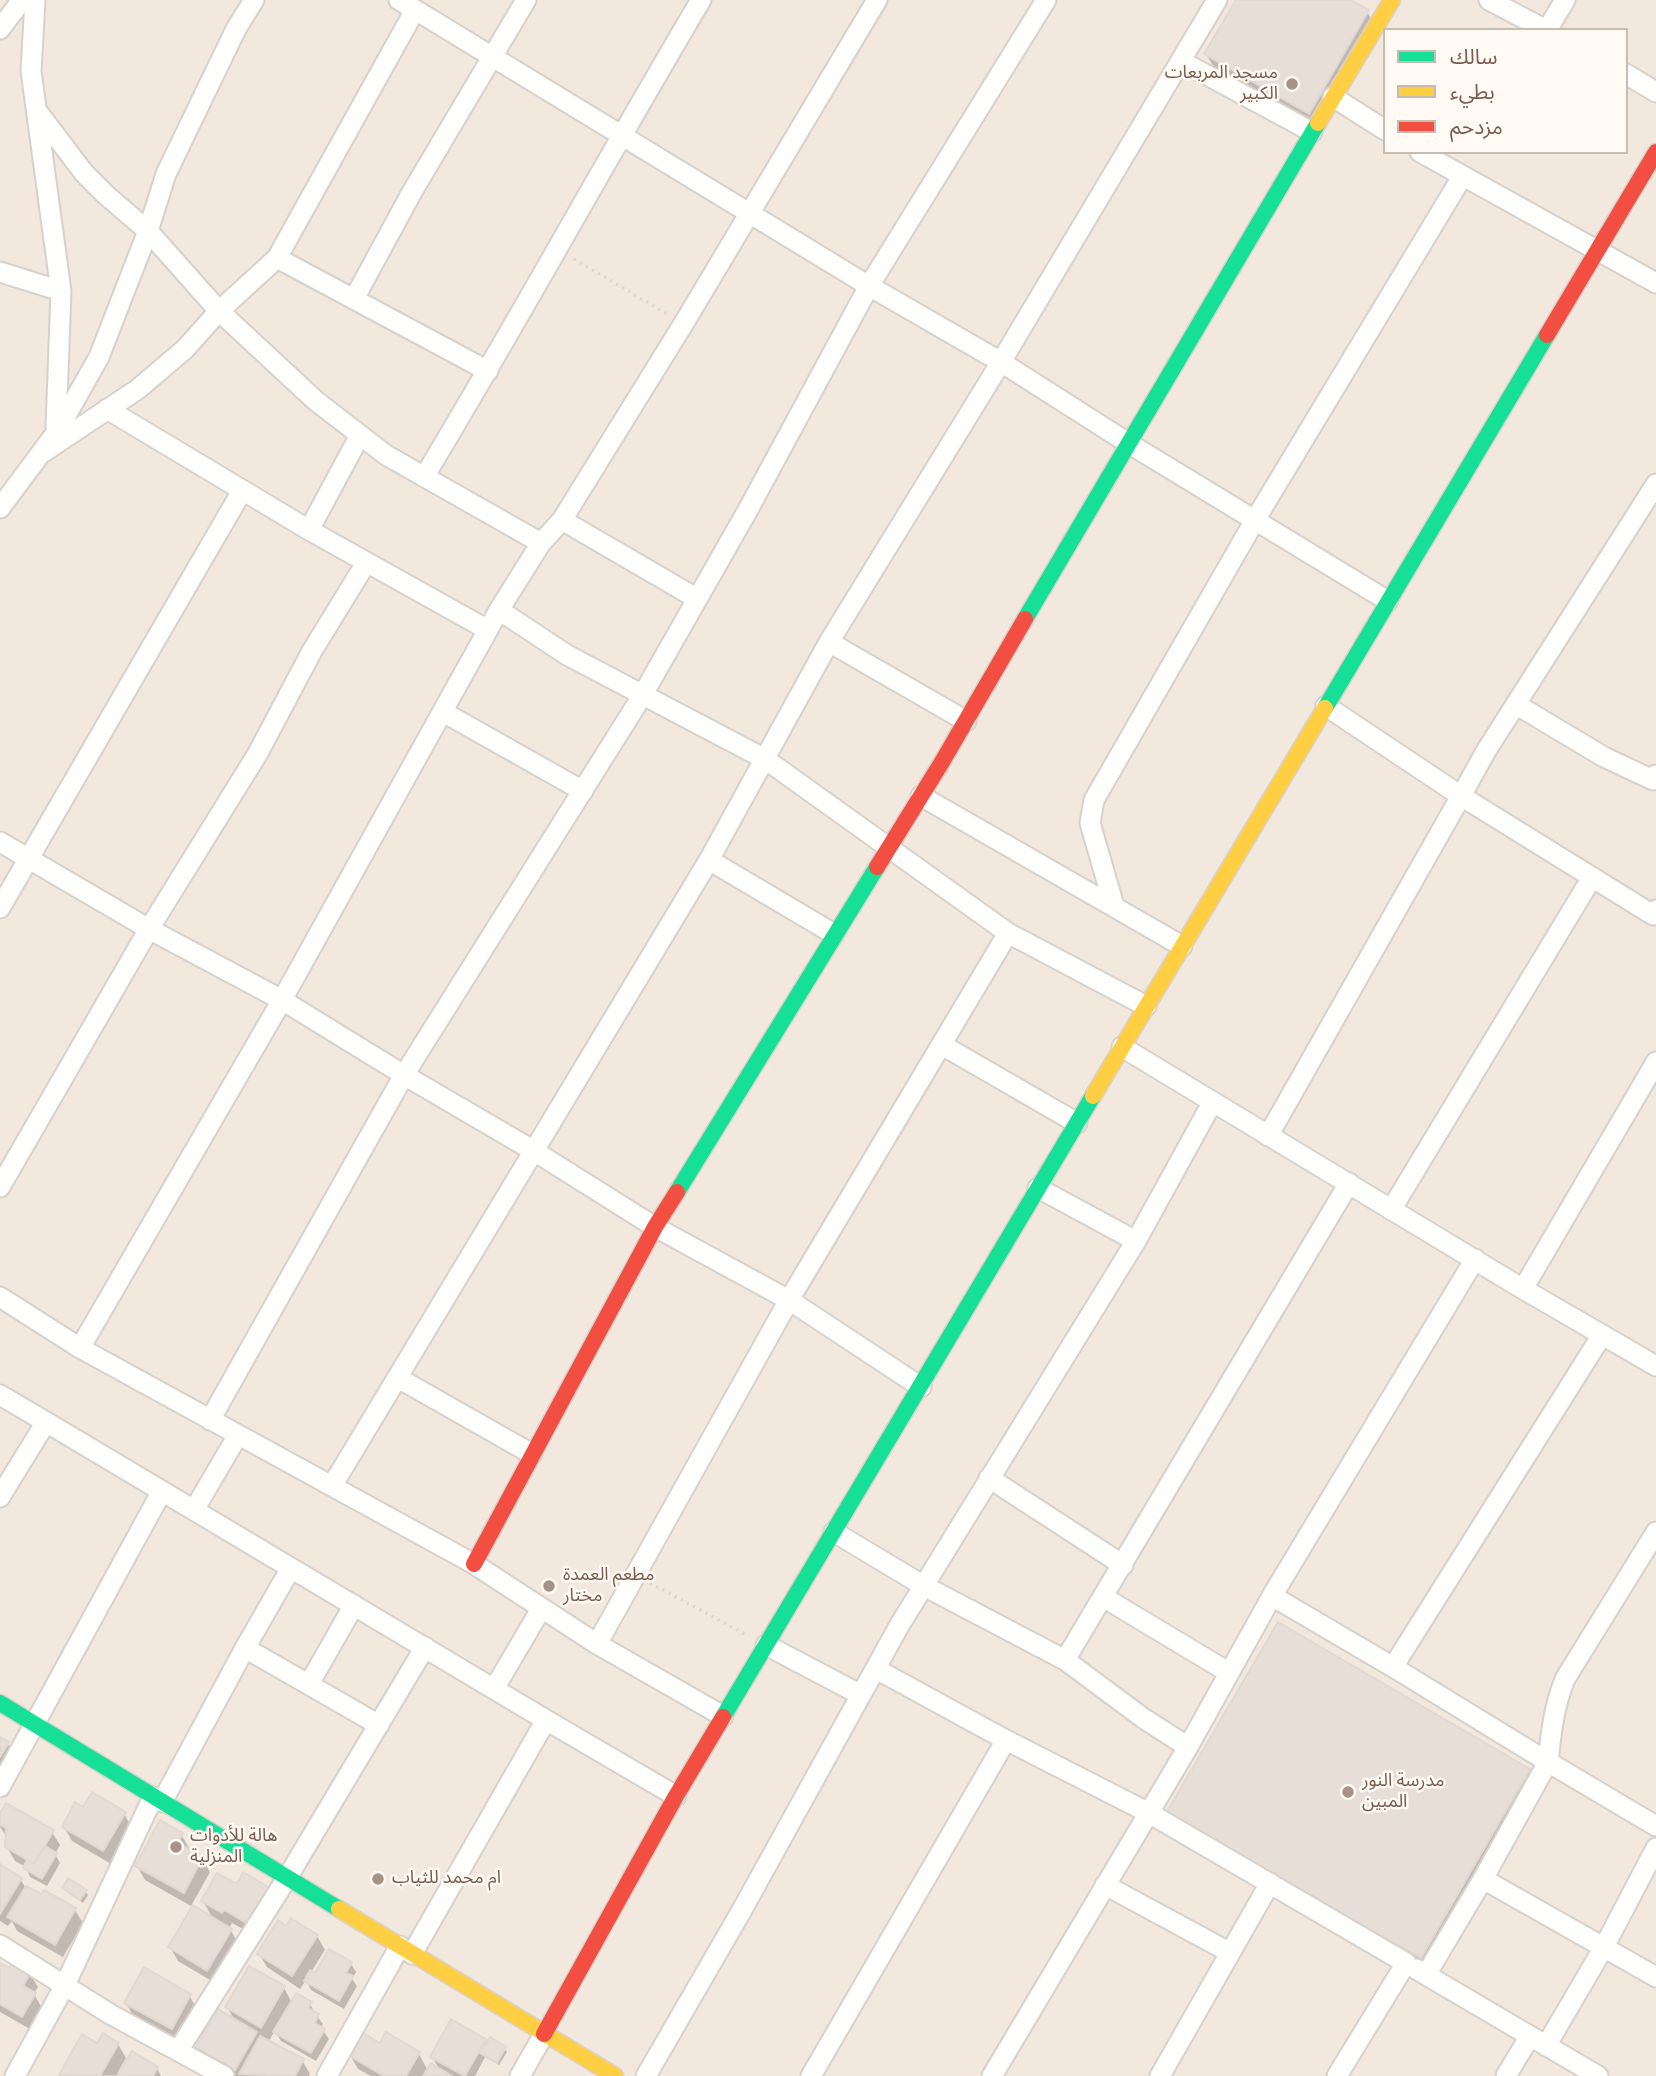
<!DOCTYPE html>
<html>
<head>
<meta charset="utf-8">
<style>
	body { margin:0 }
	#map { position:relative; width:1656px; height:2076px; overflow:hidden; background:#f9f5f0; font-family:Overpass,"Noto Sans Arabic",sans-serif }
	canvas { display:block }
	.legend { position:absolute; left:1383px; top:28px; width:245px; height:126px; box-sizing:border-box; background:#fffaf3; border:2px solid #cabbb1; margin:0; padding:9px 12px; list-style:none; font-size:21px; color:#7a5c4d }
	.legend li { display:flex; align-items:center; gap:14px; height:35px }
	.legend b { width:35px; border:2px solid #cabbb1 }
</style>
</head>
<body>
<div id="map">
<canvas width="1656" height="2076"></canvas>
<ul class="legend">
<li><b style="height:9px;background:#16e098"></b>سالك</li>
<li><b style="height:9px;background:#ffcf43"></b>بطيء</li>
<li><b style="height:9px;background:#f24e42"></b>مزدحم</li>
</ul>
</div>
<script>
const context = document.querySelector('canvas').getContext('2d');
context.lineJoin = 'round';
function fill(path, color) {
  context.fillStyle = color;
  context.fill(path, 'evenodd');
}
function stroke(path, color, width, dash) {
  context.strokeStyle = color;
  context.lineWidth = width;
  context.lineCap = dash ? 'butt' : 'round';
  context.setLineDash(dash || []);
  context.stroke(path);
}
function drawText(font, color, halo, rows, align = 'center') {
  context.font = font + ' Overpass,"Noto Sans Arabic",sans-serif';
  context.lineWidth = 5;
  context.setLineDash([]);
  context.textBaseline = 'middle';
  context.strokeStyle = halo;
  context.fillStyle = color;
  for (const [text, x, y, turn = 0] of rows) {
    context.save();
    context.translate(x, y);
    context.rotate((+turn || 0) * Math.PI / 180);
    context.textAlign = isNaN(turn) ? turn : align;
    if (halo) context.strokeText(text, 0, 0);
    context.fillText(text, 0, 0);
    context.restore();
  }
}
fill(new Path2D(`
	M 0,0 L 1656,0 L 1656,2076 L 0,2076 ZM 1385,30 L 1626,30 L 1626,152 L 1385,152 Z`), '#f2e8de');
fill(new Path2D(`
	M 1238,0 L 1348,0 L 1367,12 L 1378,30 L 1320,131 L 1217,72 L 1206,54 Z
	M 0,1739 L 7,1743 L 13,1752 L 0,1771 Z
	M 1528,1770 L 1539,1789 L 1432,1976 L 1178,1834 Z
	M 83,1809 L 124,1814 L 132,1827 L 111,1864 L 72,1841 L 64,1827 Z
	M 0,1817 L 52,1832 L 60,1845 L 55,1854 L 60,1863 L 47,1886 L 30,1877 L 26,1867 L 15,1861 L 7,1847 L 7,1837 L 0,1827 Z
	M 181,1834 L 189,1848 L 188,1851 L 202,1858 L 210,1872 L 191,1906 L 145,1880 L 137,1866 Z
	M 0,1866 L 21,1880 L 25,1887 L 75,1910 L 83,1923 L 63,1957 L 17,1931 L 12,1921 L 8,1926 L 0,1921 Z
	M 217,1875 L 258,1937 L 232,1923 L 229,1928 L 239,1944 L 215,1983 L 178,1961 L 170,1947 L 213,1919 L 203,1901 Z
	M 64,1888 L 85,1891 L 88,1895 L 83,1903 Z
	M 287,1928 L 317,1936 L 325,1950 L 311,1972 L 316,1976 L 330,1951 L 351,1964 L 356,1972 L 352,1979 L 357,1986 L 344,2009 L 311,1990 L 306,1980 L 300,1989 L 267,1967 L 259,1954 Z
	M 0,1965 L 9,1970 L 30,1974 L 38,1987 L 34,1994 L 42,2008 L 30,2029 L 0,2012 Z
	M 284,1988 L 292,2003 L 310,2003 L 315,2014 L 323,2024 L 321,2028 L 329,2039 L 316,2061 L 281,2041 L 275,2031 L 268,2042 L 302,2060 L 310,2074 L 309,2076 L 232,2076 L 206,2061 L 198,2047 L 235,2021 L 227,2007 Z
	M 189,1995 L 197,2009 L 180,2042 L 134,2017 L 126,2003 Z
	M 484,2040 L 487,2045 L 504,2048 L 507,2052 L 499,2065 L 485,2057 L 475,2076 L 371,2076 L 358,2069 L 350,2055 L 380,2046 L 419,2054 L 428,2071 L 440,2070 L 432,2057 Z
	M 118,2044 L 126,2058 L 118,2072 L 121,2074 L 157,2068 L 161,2076 L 61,2075 L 97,2046 Z`), '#0003');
const building = new Path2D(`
	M 1236,0 L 1351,0 L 1369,10 L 1309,114 L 1204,54 Z
	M 1278,1622 L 1530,1769 L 1421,1958 L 1165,1815 Z
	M 0,1737 L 9,1742 L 0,1757 Z
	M 92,1792 L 126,1812 L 103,1851 L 62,1827 L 75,1802 L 83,1807 Z
	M 6,1803 L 54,1830 L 34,1864 L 5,1847 L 6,1828 L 0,1825 L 0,1813 Z
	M 160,1820 L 183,1833 L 178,1843 L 203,1857 L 184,1893 L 135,1866 Z
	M 45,1846 L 57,1853 L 42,1879 L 23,1868 L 27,1860 L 34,1864 Z
	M 0,1864 L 22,1878 L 0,1914 Z
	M 243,1872 L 270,1888 L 250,1925 L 224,1910 L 222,1913 L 201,1901 L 217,1873 L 237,1884 Z
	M 68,1878 L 87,1890 L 80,1900 L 62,1888 Z
	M 26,1886 L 41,1894 L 44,1890 L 76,1908 L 55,1945 L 7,1917 Z
	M 193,1905 L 232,1929 L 207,1971 L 168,1947 Z
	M 291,1918 L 318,1935 L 292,1976 L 257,1954 L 278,1920 L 286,1926 Z
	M 329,1949 L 352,1962 L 346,1973 L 353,1976 L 339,2001 L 304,1981 L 310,1970 L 315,1973 Z
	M 12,1962 L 31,1972 L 23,1986 L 36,1993 L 22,2017 L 0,2004 L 0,1963 L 9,1968 Z
	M 249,1966 L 285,1986 L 261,2028 L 225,2007 Z
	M 144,1967 L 191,1994 L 172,2029 L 124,2003 Z
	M 296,1993 L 312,2002 L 308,2008 L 319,2014 L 315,2023 L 325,2029 L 311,2053 L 273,2032 Z
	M 218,2009 L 257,2032 L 235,2070 L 196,2047 Z
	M 451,2019 L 486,2039 L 465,2076 L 430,2057 Z
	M 361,2032 L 380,2043 L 386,2032 L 420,2052 L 406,2076 L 384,2076 L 348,2055 Z
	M 103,2033 L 119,2043 L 100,2076 L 59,2075 L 82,2034 L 97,2043 Z
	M 260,2036 L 304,2059 L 295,2076 L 239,2074 Z
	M 490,2037 L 506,2047 L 497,2063 L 480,2053 Z
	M 132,2051 L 158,2067 L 153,2076 L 117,2076 Z
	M 431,2063 L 452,2076 L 423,2076 Z`);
fill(building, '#e6ded7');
stroke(building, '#e2d8d2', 2);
const street = new Path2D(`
	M 35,0 L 31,71 L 61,291 L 56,427
	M 399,0 L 869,286 L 1001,362 L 1128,443 L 1388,601
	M 1489,0 L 1546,30
	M 0,29 L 22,0
	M 1547,30 L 1565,0
	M 1181,61 L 1312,132
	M 1626,74 L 1656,92
	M 1333,97 L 1385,130
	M 37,111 L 84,173 L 106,195 L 148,231 L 219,311 L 277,258 L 415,10
	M 1420,152 L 1656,283
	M 277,258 L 488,371
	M 0,272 L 61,291
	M 354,299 L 412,192 L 526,0
	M 107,409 L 309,530 L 488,630
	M 42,453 L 138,389 L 185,349 L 219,311 L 316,401 L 386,455 L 541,543
	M 424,477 C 519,320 607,158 701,0
	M 1656,484 L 1486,751 L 1461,796 L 1653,915 L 1656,910
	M 0,508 L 56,433 L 99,357 L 148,231 L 166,174 L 236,29 L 254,0
	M 562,520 L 696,598
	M 309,530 L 360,435
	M 499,610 L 567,655 L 765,759 L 1008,933 L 1146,1006
	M 829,642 L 966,721
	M 1517,705 L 1604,757 L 1653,780 L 1656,775
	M 443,712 L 583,791
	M 921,796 L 1182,946
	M 0,842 L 149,929 L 282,1000 L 404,1075 L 534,1151 L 655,1227 L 789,1300 L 921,1387
	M 709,860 L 834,934
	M 1114,906 L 1090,823 L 1094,800 L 1255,520 L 1462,177
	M 0,908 L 242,491
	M 942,1045 L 1077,1123
	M 1122,1047 L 1523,1289 L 1656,1366
	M 1268,1136 L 1461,796 L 1326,706
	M 0,1187 L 149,929 L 258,753 L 312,651 L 366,563
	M 1038,1188 L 1136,1241
	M 1391,1210 L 1591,879
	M 1523,1289 L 1656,1062
	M 0,1297 L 80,1348 L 474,1564 L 597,1644 L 723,1716
	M 80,1348 L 282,1000 L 499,610 L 541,543 L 562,520 L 684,323 L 877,0
	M 398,1378 L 532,1454
	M 0,1395 L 46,1422 L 0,1497
	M 210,1420 L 404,1075 L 642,696 L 749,508 L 869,286 L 1046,0
	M 46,1422 L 494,1689
	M 989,1478 L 1123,1565
	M 332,1486 L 709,860 L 829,642 L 1001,362 L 1217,0
	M 194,1510 L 238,1435
	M 834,1532 L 924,1586 L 1065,1660 L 1143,1718 L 1188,1747
	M 1272,1596 L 1393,1667 L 1602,1335
	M 1103,1597 L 1228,1672
	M 597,1644 L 789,1300 L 1008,933
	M 766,1645 L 861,1695
	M 245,1648 L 291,1568
	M 1065,1660 L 1349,1183
	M 1393,1667 L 1548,1762 C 1551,1733 1554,1706 1565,1679 L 1656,1532
	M 876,1669 L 1006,1740 L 1149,1813 L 1406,1963 L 1337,2076
	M 309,1684 L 354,1605
	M 546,1720 L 676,1796
	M 0,1787 L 162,1491
	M 162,1802 L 245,1648 L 379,1725
	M 1483,1879 L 1656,1977
	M 1105,1885 L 1229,1952
	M 0,1945 L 110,2014 L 224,2076
	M 412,1954 L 546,1720 L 494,1689 L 541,1609
	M 1416,1969 L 1598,2076
	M 1426,1975 L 1483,1879 L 1548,1762 L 1656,1826
	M 1546,2046 L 1604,1947 L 1656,1848
	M 178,2051 L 287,1878 L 425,1647
	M 15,2076 L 65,1985 L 153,1797
	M 327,2076 L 400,1946
	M 520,2076 L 544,2034
	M 646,2076 L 742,1910 L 899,1626 L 1136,1241 L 1212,1103
	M 811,2076 L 1006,1740
	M 992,2076 L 1188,1747 L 1272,1596 L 1475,1259
	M 1160,2076 L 1270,1883
	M 1506,2076 L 1530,2036`);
const fast = new Path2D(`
	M 1025,619 L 1318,123
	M 1325,708 L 1547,335
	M 677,1192 L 877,867
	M 0,1703 L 339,1909
	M 723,1717 L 1093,1096`);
const slow = new Path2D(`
	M 1318,123 L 1392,0
	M 1093,1096 L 1325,708
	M 339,1909 L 615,2076`);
const jam = new Path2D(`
	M 1547,335 L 1656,152
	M 877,867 L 942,762 L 1025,619
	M 474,1564 L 655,1227 L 677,1192
	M 544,2034 L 676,1796 L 723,1717`);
stroke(street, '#d7d1cb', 23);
stroke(fast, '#d9d2cb', 19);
stroke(slow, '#d9d2cb', 19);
stroke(jam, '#d9d2cb', 19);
stroke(new Path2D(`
	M 574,259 L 667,314
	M 650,1583 L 745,1634`), '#dcd5d0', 3.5, [2, 5]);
stroke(street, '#fefefd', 19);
stroke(fast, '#16e098', 16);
stroke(slow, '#ffcf43', 16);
stroke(jam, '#f24e42', 16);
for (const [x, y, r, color] of [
	[1292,84,7,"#a69286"],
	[549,1586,7,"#a69286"],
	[1348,1792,7,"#a69286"],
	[176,1847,7,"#a69286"],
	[378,1879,7,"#a69286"]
]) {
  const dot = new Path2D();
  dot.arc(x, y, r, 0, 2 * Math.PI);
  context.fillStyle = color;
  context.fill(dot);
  stroke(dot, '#fffaf3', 2.5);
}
drawText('18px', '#7a5c4d', '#fffaf3', [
	["مسجد المربعات",1278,74,"right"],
	["الكبير",1278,95,"right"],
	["مطعم العمدة",563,1576],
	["مختار",563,1597],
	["مدرسة النور",1362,1782],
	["المبين",1362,1803],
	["هالة للأدوات",190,1837],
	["المنزلية",190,1858],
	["ام محمد للثياب",392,1879]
], 'left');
</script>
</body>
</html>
